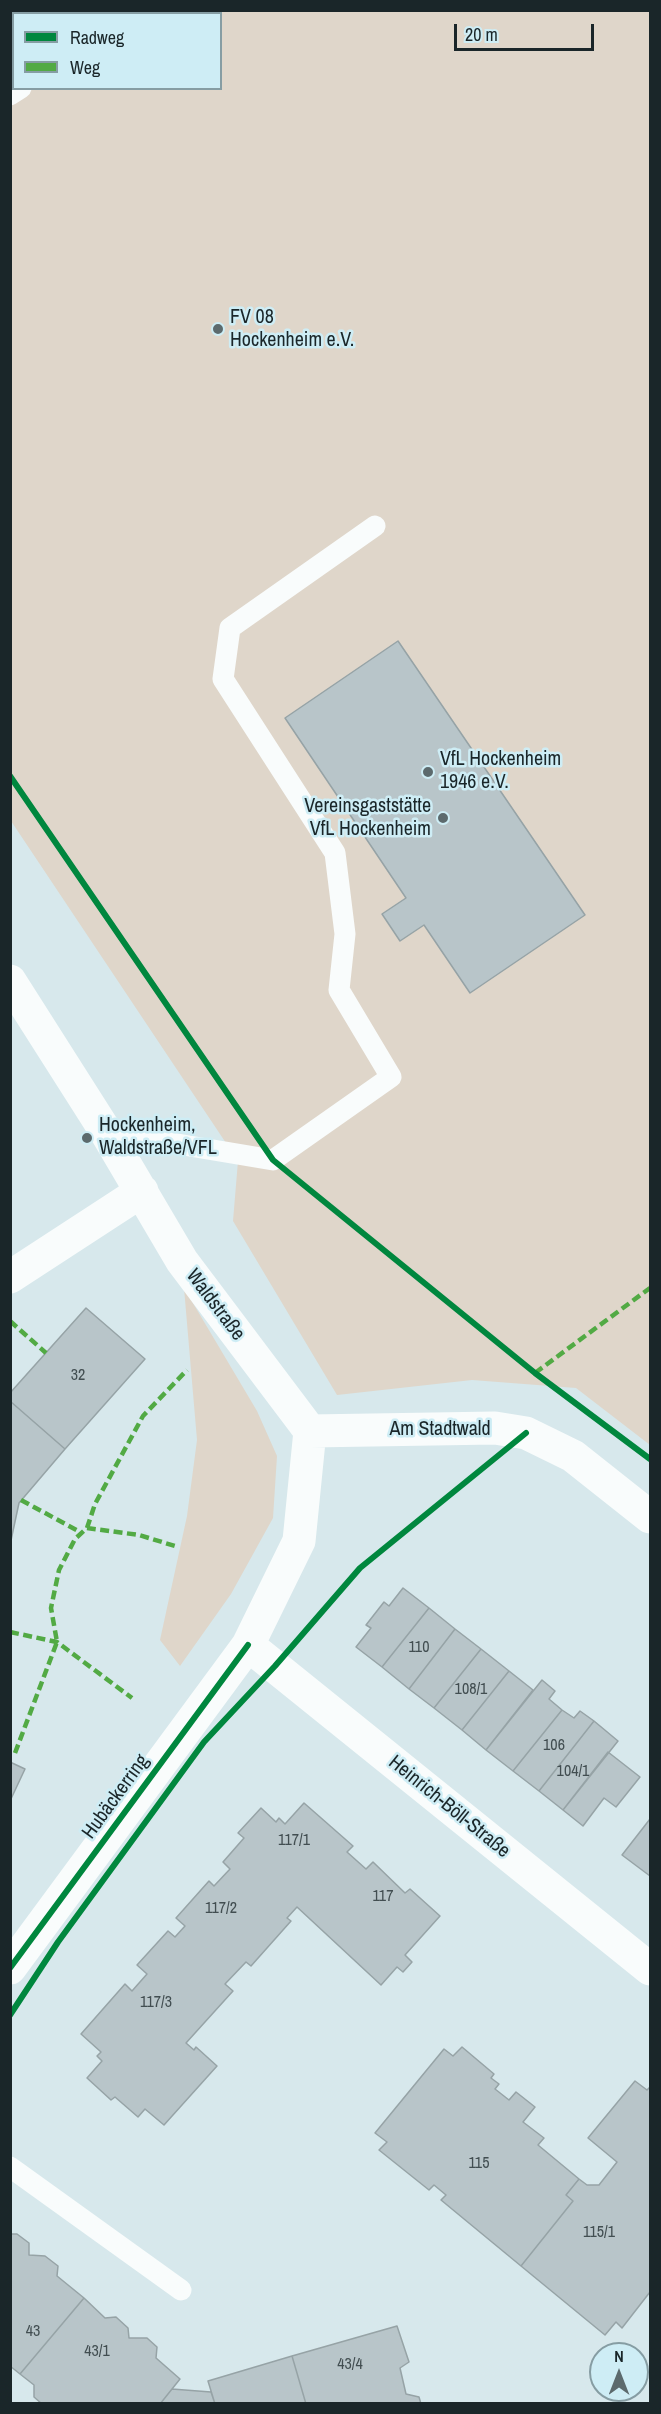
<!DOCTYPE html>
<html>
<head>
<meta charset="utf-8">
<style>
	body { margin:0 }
	#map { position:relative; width:661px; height:2414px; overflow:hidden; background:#d7e8ec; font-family:"Archivo Narrow",sans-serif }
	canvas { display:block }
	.frame { position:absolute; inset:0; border:12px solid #1a2629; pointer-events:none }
	.legend { position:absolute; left:12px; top:12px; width:210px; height:78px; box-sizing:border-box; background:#ceedf5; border:2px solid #869da3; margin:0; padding:8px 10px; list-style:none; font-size:18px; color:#1a2629 }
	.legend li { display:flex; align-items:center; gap:12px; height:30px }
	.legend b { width:30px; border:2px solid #869da3 }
	.north { position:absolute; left:589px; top:2342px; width:60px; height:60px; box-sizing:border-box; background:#ceedf5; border:2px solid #869da3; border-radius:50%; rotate:0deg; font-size:16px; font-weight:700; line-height:24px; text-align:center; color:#1a2629 }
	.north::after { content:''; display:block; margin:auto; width:21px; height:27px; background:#5c6a6d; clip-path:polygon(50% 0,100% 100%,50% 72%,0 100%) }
	.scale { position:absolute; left:454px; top:24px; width:140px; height:27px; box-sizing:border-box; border:3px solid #1a2629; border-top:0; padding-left:8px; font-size:18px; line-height:21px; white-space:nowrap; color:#1a2629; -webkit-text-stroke:4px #ceedf5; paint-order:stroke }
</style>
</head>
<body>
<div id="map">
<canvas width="661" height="2414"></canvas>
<div class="frame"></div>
<ul class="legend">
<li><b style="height:8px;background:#00873e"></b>Radweg</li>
<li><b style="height:8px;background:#52aa44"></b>Weg</li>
</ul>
<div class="north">N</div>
<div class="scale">20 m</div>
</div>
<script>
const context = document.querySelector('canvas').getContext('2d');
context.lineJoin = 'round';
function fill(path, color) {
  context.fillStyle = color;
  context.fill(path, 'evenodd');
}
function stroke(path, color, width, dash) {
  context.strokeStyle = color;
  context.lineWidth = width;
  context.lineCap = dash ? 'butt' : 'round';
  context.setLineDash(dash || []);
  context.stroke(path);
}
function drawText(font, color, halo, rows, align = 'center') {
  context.font = font + ' "Archivo Narrow",sans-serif';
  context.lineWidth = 5;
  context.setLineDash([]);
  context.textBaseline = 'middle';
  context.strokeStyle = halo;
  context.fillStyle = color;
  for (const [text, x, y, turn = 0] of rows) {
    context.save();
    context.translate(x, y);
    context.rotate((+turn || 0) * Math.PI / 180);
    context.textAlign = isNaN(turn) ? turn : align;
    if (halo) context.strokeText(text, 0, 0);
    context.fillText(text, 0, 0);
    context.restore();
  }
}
fill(new Path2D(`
	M 10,11 L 650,11 L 650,1445 L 576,1388 L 472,1380 L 337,1395 L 233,1221 L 238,1161 L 11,821 ZM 14,14 L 220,14 L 220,88 L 14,88 Z
	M 184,1288 L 257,1411 L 277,1456 L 273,1518 L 231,1594 L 180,1666 L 160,1640 L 187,1516 L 197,1440 Z`), '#dfd6ca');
const building = new Path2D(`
	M 398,641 L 585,915 L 470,993 L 424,925 L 400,941 L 382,914 L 406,898 L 285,718 Z
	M 86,1308 L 145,1359 L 65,1449 L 10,1401 L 10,1393 Z
	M 10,1401 L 65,1449 L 19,1503 L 10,1545 Z
	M 403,1588 L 429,1608 L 382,1667 L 356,1647 L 371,1628 L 366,1625 L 384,1602 L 389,1606 Z
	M 429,1608 L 455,1629 L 409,1689 L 382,1667 Z
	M 455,1629 L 481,1649 L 434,1708 L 409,1689 Z
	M 481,1649 L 509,1671 L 462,1730 L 434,1708 Z
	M 509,1671 L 533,1690 L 486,1750 L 462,1730 Z
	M 542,1680 L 555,1691 L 549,1699 L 562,1710 L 513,1771 L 486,1750 Z
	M 562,1710 L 574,1718 L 580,1711 L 594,1721 L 539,1791 L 513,1771 Z
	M 594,1721 L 618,1741 L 563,1810 L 539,1791 Z
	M 608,1752 L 640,1777 L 616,1807 L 604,1798 L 583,1826 L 563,1810 Z
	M 10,1762 L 25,1769 L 10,1801 Z
	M 304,1803 L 353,1846 L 347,1852 L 366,1869 L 373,1862 L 405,1893 L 410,1889 L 440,1916 L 405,1955 L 412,1962 L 403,1972 L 397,1967 L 381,1985 L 297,1907 L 287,1918 L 291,1921 L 251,1966 L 246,1962 L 225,1984 L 233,1991 L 186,2043 L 194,2050 L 196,2047 L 217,2066 L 164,2125 L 145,2109 L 138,2117 L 115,2097 L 111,2100 L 87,2078 L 102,2061 L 97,2056 L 101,2052 L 81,2034 L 125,1984 L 132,1991 L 147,1974 L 137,1965 L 168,1931 L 175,1937 L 185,1926 L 176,1918 L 209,1881 L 214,1886 L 230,1869 L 223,1862 L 244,1838 L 238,1833 L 261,1808 L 276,1822 L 279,1818 L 285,1824 Z
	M 650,1819 L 650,1876 L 622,1855 Z
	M 462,2047 L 494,2074 L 491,2078 L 499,2084 L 495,2089 L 509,2100 L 516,2092 L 535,2107 L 523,2122 L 544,2138 L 538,2145 L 579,2179 L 566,2195 L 573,2201 L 521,2266 L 441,2200 L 446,2195 L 434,2185 L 429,2190 L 379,2150 L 387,2142 L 375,2133 L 444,2049 L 453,2056 Z
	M 635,2081 L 647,2090 L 650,2087 L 650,2292 L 622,2328 L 616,2322 L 605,2335 L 521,2266 L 573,2201 L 566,2195 L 579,2179 L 587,2185 L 599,2185 L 617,2162 L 588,2138 Z
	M 10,2234 L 17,2234 L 29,2243 L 29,2255 L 45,2256 L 58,2266 L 57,2276 L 84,2298 L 20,2374 L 10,2366 Z
	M 84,2298 L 105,2318 L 116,2317 L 128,2328 L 129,2338 L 147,2338 L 157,2347 L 156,2358 L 180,2379 L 160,2404 L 42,2404 L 34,2397 L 34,2385 L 20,2374 Z
	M 397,2326 L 409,2362 L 400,2368 L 406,2394 L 419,2397 L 421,2404 L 306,2404 L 292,2356 Z
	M 292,2356 L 306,2404 L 215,2404 L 208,2381 Z
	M 172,2389 L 211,2392 L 215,2404 L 160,2404 Z`);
fill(building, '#b8c5c9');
stroke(building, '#96a3a6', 1.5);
stroke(new Path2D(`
	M 10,95 L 21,88
	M 106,1132 L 273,1160 L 391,1077 L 339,990 L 345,934 L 335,853 L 223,679 L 230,628 L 375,526
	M 10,2167 L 181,2290`), '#f9fcfc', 21);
stroke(new Path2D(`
	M 10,981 L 106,1132 L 182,1261 L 310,1431 L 299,1541 L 248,1645 L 10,1968
	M 10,1277 L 142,1191
	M 310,1431 L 495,1428 L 526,1433 L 573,1456 L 650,1517
	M 248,1645 L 650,1969`), '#f9fcfc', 33);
stroke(new Path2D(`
	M 10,1321 L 46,1353
	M 535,1373 L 650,1288
	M 21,1500 L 82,1533
	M 87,1528 L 95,1504 L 143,1416 L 187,1370
	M 10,1632 L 57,1642 L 132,1698
	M 15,1753 L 57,1642 L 51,1608 L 59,1570 L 75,1539 L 87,1528 L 139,1535 L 175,1546`), '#52aa44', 4.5, [9, 4.5]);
stroke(new Path2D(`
	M 10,776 L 273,1160 L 535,1373 L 650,1459
	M 10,1968 L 248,1645
	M 10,2015 L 58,1942 L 204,1742 L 275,1666 L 360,1568 L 526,1433`), '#00873e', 6);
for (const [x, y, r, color] of [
	[218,329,6,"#5c6a6d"],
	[428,772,6,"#5c6a6d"],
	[443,818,6,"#5c6a6d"],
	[87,1138,6,"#5c6a6d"]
]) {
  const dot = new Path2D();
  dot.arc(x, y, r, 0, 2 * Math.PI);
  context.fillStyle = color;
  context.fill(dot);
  stroke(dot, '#ceedf5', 2);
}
drawText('16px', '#424e51', null, [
	["32",78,1376],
	["110",419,1648],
	["108/1",471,1690],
	["106",554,1746],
	["104/1",573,1772],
	["117/1",294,1841],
	["117",383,1897],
	["117/2",221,1909],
	["117/3",156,2003],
	["115",479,2164],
	["115/1",599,2233],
	["43",33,2332],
	["43/1",97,2352],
	["43/4",350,2365]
]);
drawText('20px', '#1a2629', '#ceedf5', [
	["FV 08",230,318],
	["Hockenheim e.V.",230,341],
	["VfL Hockenheim",440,760],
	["1946 e.V.",440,783],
	["Vereinsgaststätte",431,807,"right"],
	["VfL Hockenheim",431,830,"right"],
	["Hockenheim,",99,1126],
	["Waldstraße/VFL",99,1149]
], 'left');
drawText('20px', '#1a2629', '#ceedf5', [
	["Waldstraße",215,1305,53],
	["Am Stadtwald",440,1430],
	["Hubäckerring",116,1797,-54],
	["Heinrich-Böll-Straße",449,1807,39]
]);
</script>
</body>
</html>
